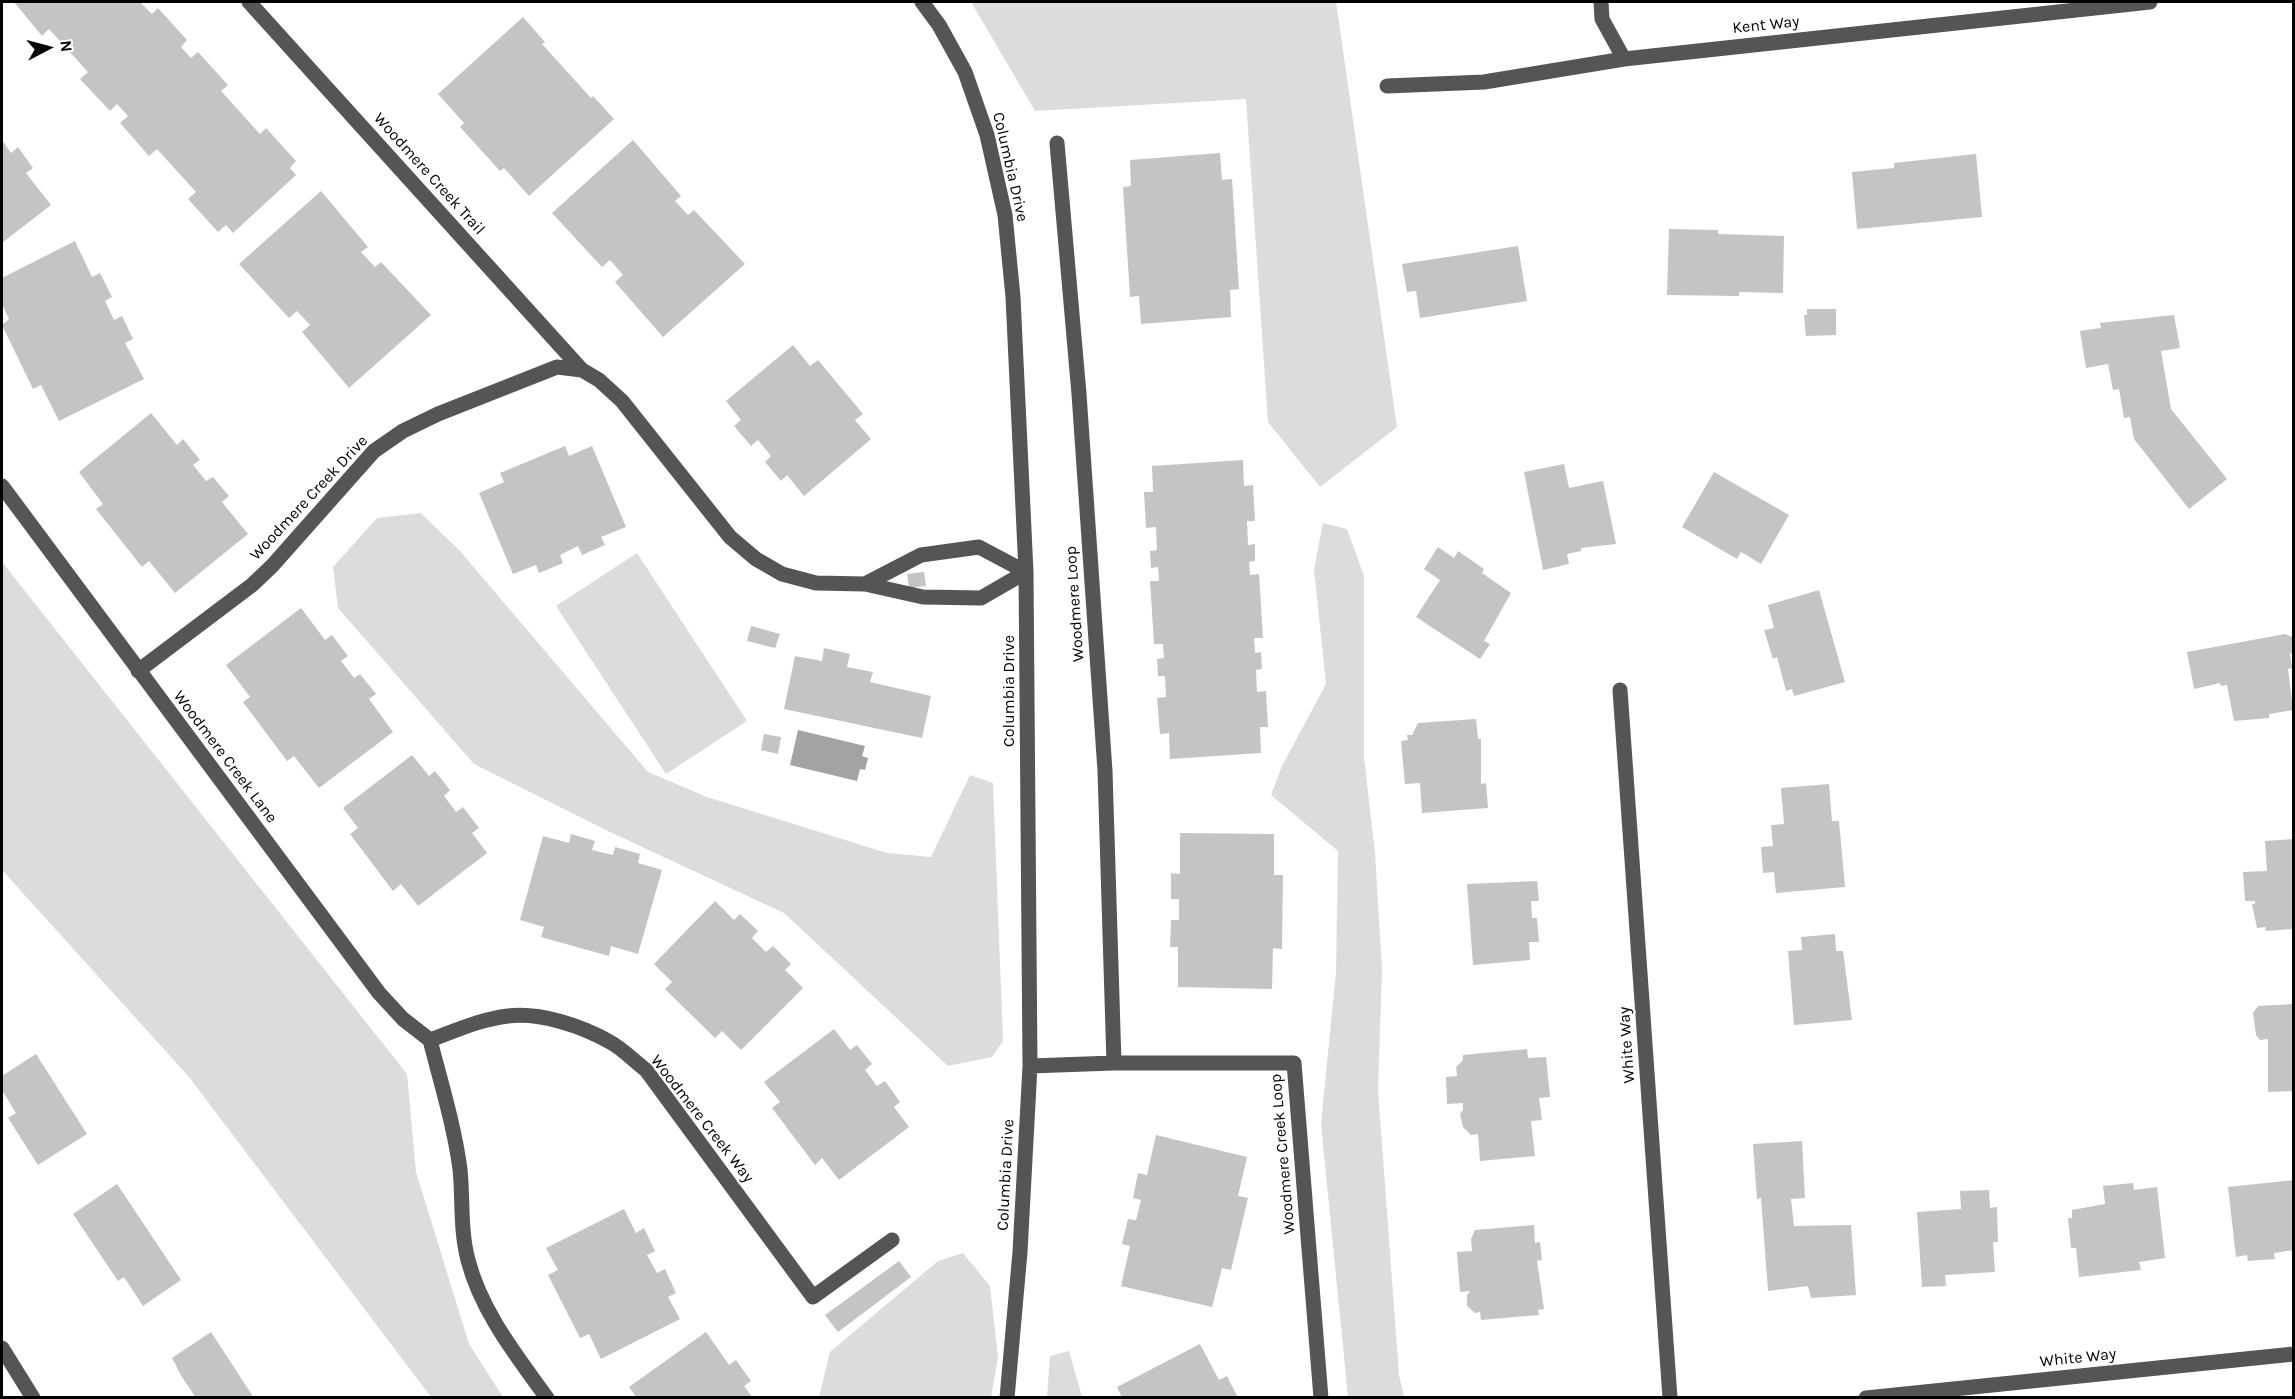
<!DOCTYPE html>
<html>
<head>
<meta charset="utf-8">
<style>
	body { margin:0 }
	#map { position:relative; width:2295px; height:1399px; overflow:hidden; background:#fff; font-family:Karla,sans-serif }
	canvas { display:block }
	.frame { position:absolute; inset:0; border:3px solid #000; pointer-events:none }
	.north { position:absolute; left:18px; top:18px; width:60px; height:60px; -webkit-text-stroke:4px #fff; paint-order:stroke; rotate:84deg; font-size:16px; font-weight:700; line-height:24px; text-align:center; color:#000 }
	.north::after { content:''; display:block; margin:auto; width:21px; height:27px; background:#000; clip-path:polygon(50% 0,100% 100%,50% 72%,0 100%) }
</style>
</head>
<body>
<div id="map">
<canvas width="2295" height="1399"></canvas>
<div class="frame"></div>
<div class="north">N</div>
</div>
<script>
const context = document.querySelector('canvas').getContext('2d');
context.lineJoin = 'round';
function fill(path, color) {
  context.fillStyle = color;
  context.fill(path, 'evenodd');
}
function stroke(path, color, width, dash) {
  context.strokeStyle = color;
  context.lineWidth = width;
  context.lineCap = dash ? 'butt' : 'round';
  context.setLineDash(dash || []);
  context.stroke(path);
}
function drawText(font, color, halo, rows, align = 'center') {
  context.font = font + ' Karla,sans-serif';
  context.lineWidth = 4.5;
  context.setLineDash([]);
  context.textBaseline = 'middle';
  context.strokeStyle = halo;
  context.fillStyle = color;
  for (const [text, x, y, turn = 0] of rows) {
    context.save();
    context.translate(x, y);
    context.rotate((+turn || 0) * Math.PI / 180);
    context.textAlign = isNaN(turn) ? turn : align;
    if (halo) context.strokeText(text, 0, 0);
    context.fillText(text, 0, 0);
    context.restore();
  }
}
fill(new Path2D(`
	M 971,2 L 1336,2 L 1397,427 L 1320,487 L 1268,422 L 1246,99 L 1035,111 Z
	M 421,513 L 460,551 L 648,772 L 707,797 L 887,853 L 931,857 L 970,775 L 993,783 L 1003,1041 L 992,1057 L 948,1066 L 784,913 L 610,832 L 474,764 L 338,608 L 333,567 L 377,518 Z
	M 1323,523 L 1347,529 L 1364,576 L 1364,758 L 1375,853 L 1382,970 L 1378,1090 L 1399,1375 L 1404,1397 L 1348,1397 L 1321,1124 L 1336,972 L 1338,851 L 1271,795 L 1282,766 L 1326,684 L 1314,569 Z
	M 637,553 L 747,721 L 666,774 L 556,606 Z
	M 2,562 L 407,1074 L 416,1172 L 469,1344 L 503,1397 L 431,1397 L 189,1077 L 2,870 Z
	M 963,1253 L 990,1286 L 998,1357 L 991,1397 L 819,1397 L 830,1352 L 938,1261 Z
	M 1069,1351 L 1082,1397 L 1047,1397 L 1050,1356 Z`), '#dcdcdc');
fill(new Path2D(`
	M 798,730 L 865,746 L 862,756 L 868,758 L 865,770 L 860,769 L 857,781 L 790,765 Z`), '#a3a3a3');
fill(new Path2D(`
	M 14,2 L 140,2 L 152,14 L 158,8 L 187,40 L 181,47 L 191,58 L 198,52 L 228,85 L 221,91 L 260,134 L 266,128 L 296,161 L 290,168 L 296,175 L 233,233 L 226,225 L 218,232 L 188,199 L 196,192 L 157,149 L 149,156 L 120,123 L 128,116 L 117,104 L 110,111 L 80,79 L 88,72 L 49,29 L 42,36 Z
	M 523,17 L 545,42 L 542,44 L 591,98 L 593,96 L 614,119 L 529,196 L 504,168 L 500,171 L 460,127 L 464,123 L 438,94 Z
	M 2,140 L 11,153 L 18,147 L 33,168 L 26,173 L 51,205 L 2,243 Z
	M 633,140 L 681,196 L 675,201 L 688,215 L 694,210 L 745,264 L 663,337 L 615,282 L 623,275 L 610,260 L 602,267 L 552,213 Z
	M 1220,153 L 1222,180 L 1232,179 L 1239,289 L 1230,290 L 1231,317 L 1141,324 L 1139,296 L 1130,297 L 1123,187 L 1131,186 L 1130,160 Z
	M 1976,154 L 1982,217 L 1857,229 L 1852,172 L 1894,168 L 1894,163 Z
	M 321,191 L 368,247 L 361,252 L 375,267 L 381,262 L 431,315 L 349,388 L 302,332 L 310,325 L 297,311 L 289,318 L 239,264 Z
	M 1669,229 L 1718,230 L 1718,234 L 1784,236 L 1783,293 L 1739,292 L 1739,296 L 1667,295 Z
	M 75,241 L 92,277 L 100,273 L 112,297 L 105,301 L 114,320 L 122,316 L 133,339 L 125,343 L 144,379 L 59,421 L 41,385 L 33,389 L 2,325 L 9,319 L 2,304 L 2,278 Z
	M 1518,246 L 1527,301 L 1420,318 L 1416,291 L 1407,292 L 1402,264 Z
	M 1807,309 L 1836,309 L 1836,335 L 1806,336 L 1804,315 L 1807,315 Z
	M 2174,315 L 2180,348 L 2161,351 L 2171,409 L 2227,479 L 2189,509 L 2134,439 L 2130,417 L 2124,418 L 2119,389 L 2113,390 L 2108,364 L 2086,368 L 2080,331 L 2101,328 L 2100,323 Z
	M 793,345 L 810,366 L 818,360 L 863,414 L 855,420 L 871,439 L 804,496 L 787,475 L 781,481 L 765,462 L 771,456 L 758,440 L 751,446 L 734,426 L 741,420 L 726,401 Z
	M 151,413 L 177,445 L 183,439 L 200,460 L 193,465 L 206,481 L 213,477 L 229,496 L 222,502 L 248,534 L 175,593 L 149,561 L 142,567 L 96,509 L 103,504 L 79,472 Z
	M 565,446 L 569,456 L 592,446 L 626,527 L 601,537 L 605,545 L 582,555 L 578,546 L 560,555 L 563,563 L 539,573 L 536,565 L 513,574 L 479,493 L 504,482 L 500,473 Z
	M 1243,460 L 1244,486 L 1253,485 L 1255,521 L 1247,521 L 1248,545 L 1255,544 L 1255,561 L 1249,562 L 1250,575 L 1259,574 L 1263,638 L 1254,638 L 1255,653 L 1261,652 L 1262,669 L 1256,670 L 1257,692 L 1266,691 L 1268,727 L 1260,727 L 1261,753 L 1170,759 L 1169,733 L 1160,734 L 1157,698 L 1166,697 L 1165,676 L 1158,676 L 1157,659 L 1164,658 L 1163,644 L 1154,644 L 1150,581 L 1159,581 L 1158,567 L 1151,568 L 1150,551 L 1157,550 L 1156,527 L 1146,528 L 1144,492 L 1153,492 L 1152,466 Z
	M 1564,464 L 1569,488 L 1603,481 L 1616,544 L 1581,548 L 1581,551 L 1567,554 L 1569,564 L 1543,570 L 1524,472 Z
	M 1714,472 L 1789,515 L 1761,564 L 1741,552 L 1737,559 L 1682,527 Z
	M 1438,547 L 1454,558 L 1458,551 L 1484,569 L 1482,573 L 1511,593 L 1484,641 L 1490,644 L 1480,659 L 1416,617 L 1440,580 L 1424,569 Z
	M 924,572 L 926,586 L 909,588 L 907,574 Z
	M 1819,590 L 1845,682 L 1794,696 L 1792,689 L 1786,691 L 1777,657 L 1773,659 L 1764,630 L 1774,628 L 1768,605 Z
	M 301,608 L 325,640 L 332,635 L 348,656 L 341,661 L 354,678 L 360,674 L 376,694 L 369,699 L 393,732 L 319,788 L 294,756 L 287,761 L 243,702 L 250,697 L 226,665 Z
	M 751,626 L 780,634 L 775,648 L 747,641 Z
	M 2285,634 L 2294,638 L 2294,650 L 2290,654 L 2292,668 L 2288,669 L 2293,710 L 2269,714 L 2269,718 L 2234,721 L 2227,685 L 2221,686 L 2220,683 L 2194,689 L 2187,652 Z
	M 824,648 L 850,654 L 847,667 L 873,672 L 870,682 L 931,696 L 922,738 L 784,709 L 795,656 L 822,661 Z
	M 1476,719 L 1478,739 L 1481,739 L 1481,784 L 1486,783 L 1488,808 L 1422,813 L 1420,783 L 1405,784 L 1401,741 L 1408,740 L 1407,735 L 1412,735 L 1418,723 Z
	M 764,734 L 781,737 L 778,754 L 761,750 Z
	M 412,755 L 429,776 L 435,771 L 450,790 L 444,796 L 456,812 L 463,807 L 479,828 L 472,833 L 487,853 L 418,906 L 401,884 L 393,891 L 350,834 L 358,828 L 343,808 Z
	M 1829,784 L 1832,821 L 1839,821 L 1845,887 L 1776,893 L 1774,872 L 1763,873 L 1761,847 L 1773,846 L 1771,825 L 1784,824 L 1781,788 Z
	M 1180,833 L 1274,834 L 1274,875 L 1283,875 L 1282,949 L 1273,948 L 1272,989 L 1178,987 L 1178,947 L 1170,947 L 1171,920 L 1179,920 L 1179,899 L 1171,899 L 1171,873 L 1180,874 Z
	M 571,834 L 595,841 L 592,850 L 613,855 L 615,847 L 640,854 L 638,863 L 662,870 L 638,954 L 611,946 L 609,956 L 541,937 L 544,927 L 520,920 L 543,836 L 569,843 Z
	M 2294,839 L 2294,929 L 2266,931 L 2265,927 L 2257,928 L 2252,904 L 2255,904 L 2255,901 L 2245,901 L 2243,872 L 2267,871 L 2265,841 Z
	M 1537,881 L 1539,901 L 1531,901 L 1532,918 L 1537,918 L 1539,942 L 1529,942 L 1530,960 L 1473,965 L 1467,884 Z
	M 715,901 L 734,920 L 740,914 L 758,931 L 752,938 L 766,952 L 773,946 L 791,964 L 785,970 L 803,988 L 741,1050 L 722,1031 L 715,1038 L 665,989 L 672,982 L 654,964 Z
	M 1835,934 L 1836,951 L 1843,951 L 1852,1020 L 1794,1025 L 1788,951 L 1802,950 L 1801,937 Z
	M 2294,1004 L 2294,1091 L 2268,1092 L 2268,1039 L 2260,1040 L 2256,1035 L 2253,1013 L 2258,1006 Z
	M 834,1029 L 850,1050 L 857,1045 L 872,1064 L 865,1070 L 877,1086 L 885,1081 L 900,1102 L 894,1107 L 909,1127 L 839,1180 L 822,1158 L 815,1165 L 772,1108 L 780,1102 L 764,1082 Z
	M 1527,1049 L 1528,1058 L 1546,1057 L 1550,1097 L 1539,1098 L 1542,1120 L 1531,1121 L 1535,1156 L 1480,1161 L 1478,1134 L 1471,1135 L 1463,1127 L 1460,1114 L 1463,1110 L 1463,1103 L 1447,1104 L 1446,1077 L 1457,1076 L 1456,1067 L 1463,1060 L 1463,1055 Z
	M 36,1054 L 87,1134 L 38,1165 L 8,1118 L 16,1113 L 2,1090 L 2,1076 Z
	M 1156,1135 L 1247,1157 L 1238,1196 L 1248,1198 L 1231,1270 L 1222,1268 L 1212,1307 L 1121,1286 L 1130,1246 L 1122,1244 L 1128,1219 L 1136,1220 L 1141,1200 L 1133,1198 L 1138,1173 L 1147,1175 Z
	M 1802,1141 L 1805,1198 L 1791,1199 L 1794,1226 L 1851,1225 L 1856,1295 L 1811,1298 L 1808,1286 L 1768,1291 L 1761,1198 L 1757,1199 L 1753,1144 Z
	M 2294,1180 L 2294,1250 L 2274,1253 L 2275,1259 L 2248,1261 L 2247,1255 L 2236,1257 L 2228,1187 Z
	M 2133,1183 L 2134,1190 L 2157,1187 L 2165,1258 L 2139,1262 L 2141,1270 L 2079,1277 L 2076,1248 L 2071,1248 L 2068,1218 L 2072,1218 L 2072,1210 L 2105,1204 L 2103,1186 Z
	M 117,1184 L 181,1280 L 143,1306 L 124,1277 L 118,1281 L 73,1214 Z
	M 1989,1190 L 1990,1208 L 1997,1207 L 1998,1242 L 1993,1242 L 1995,1272 L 1945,1275 L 1946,1286 L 1922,1287 L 1917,1212 L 1961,1209 L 1960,1191 Z
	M 624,1209 L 636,1233 L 644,1228 L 655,1251 L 647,1255 L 657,1273 L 665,1269 L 676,1293 L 668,1297 L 680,1319 L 601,1359 L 589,1334 L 580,1338 L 548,1275 L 558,1270 L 546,1248 Z
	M 1534,1225 L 1535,1243 L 1540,1242 L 1542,1260 L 1537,1261 L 1544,1309 L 1538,1310 L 1539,1315 L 1481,1320 L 1480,1312 L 1475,1313 L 1467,1306 L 1467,1295 L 1470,1291 L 1460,1292 L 1457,1252 L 1472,1251 L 1471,1239 L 1475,1230 Z
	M 899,1261 L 911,1277 L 838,1332 L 825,1315 Z
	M 211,1332 L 254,1398 L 196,1398 L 182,1377 L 172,1358 Z
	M 706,1332 L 729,1365 L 736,1360 L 751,1381 L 744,1386 L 753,1398 L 637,1398 L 629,1387 Z
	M 1200,1344 L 1219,1380 L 1227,1376 L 1238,1398 L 1122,1398 L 1117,1387 Z`), '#c4c4c4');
stroke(new Path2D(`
	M 249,2 L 582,370
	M 922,2 L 939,25 L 965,72 L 987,135 L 1005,215 L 1013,297 L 1026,572 L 1030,1066 L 1020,1252 L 1007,1398
	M 1601,2 L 1602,19 L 1624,59
	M 1387,86 L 1484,82 L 1624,59 L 2150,2
	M 1057,143 L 1079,394 L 1105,771 L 1114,1063
	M 2,486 L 379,993 L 403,1019 L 430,1040
	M 865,584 L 921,555 L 979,547 L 1026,572
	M 138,671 L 252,585 L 272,566 L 374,451 L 403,431 L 438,414 L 557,367 L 582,370 L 599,380 L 622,401 L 730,537 L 756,559 L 782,574 L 816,583 L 865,584 L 923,597 L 981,598 L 1026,572
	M 1620,690 L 1670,1398
	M 430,1040 C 455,1031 481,1019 508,1016 C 540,1012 582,1026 610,1042 C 623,1049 634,1061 646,1070 L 813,1297 L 892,1240
	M 430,1040 C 441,1083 454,1125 460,1169 C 463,1199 460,1230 468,1260 C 481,1311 516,1355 547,1398
	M 1030,1066 L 1114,1063 L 1294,1063 L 1321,1398
	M 2,1348 L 33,1398
	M 1866,1398 L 2294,1354`), '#555', 15);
drawText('16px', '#000', '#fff', [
	["Kent Way",1766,25,-6],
	["Columbia Drive",1010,167,77],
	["Woodmere Creek Trail",429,174,48],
	["Woodmere Creek Drive",309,498,-47],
	["Woodmere Loop",1075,604,-94],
	["Columbia Drive",1009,691,-90],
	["Woodmere Creek Lane",225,757,53],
	["White Way",1627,1045,-94],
	["Woodmere Creek Way",702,1119,52],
	["Woodmere Creek Loop",1283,1154,-95],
	["Columbia Drive",1006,1175,-87],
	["White Way",2078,1358,-6]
]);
</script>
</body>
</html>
